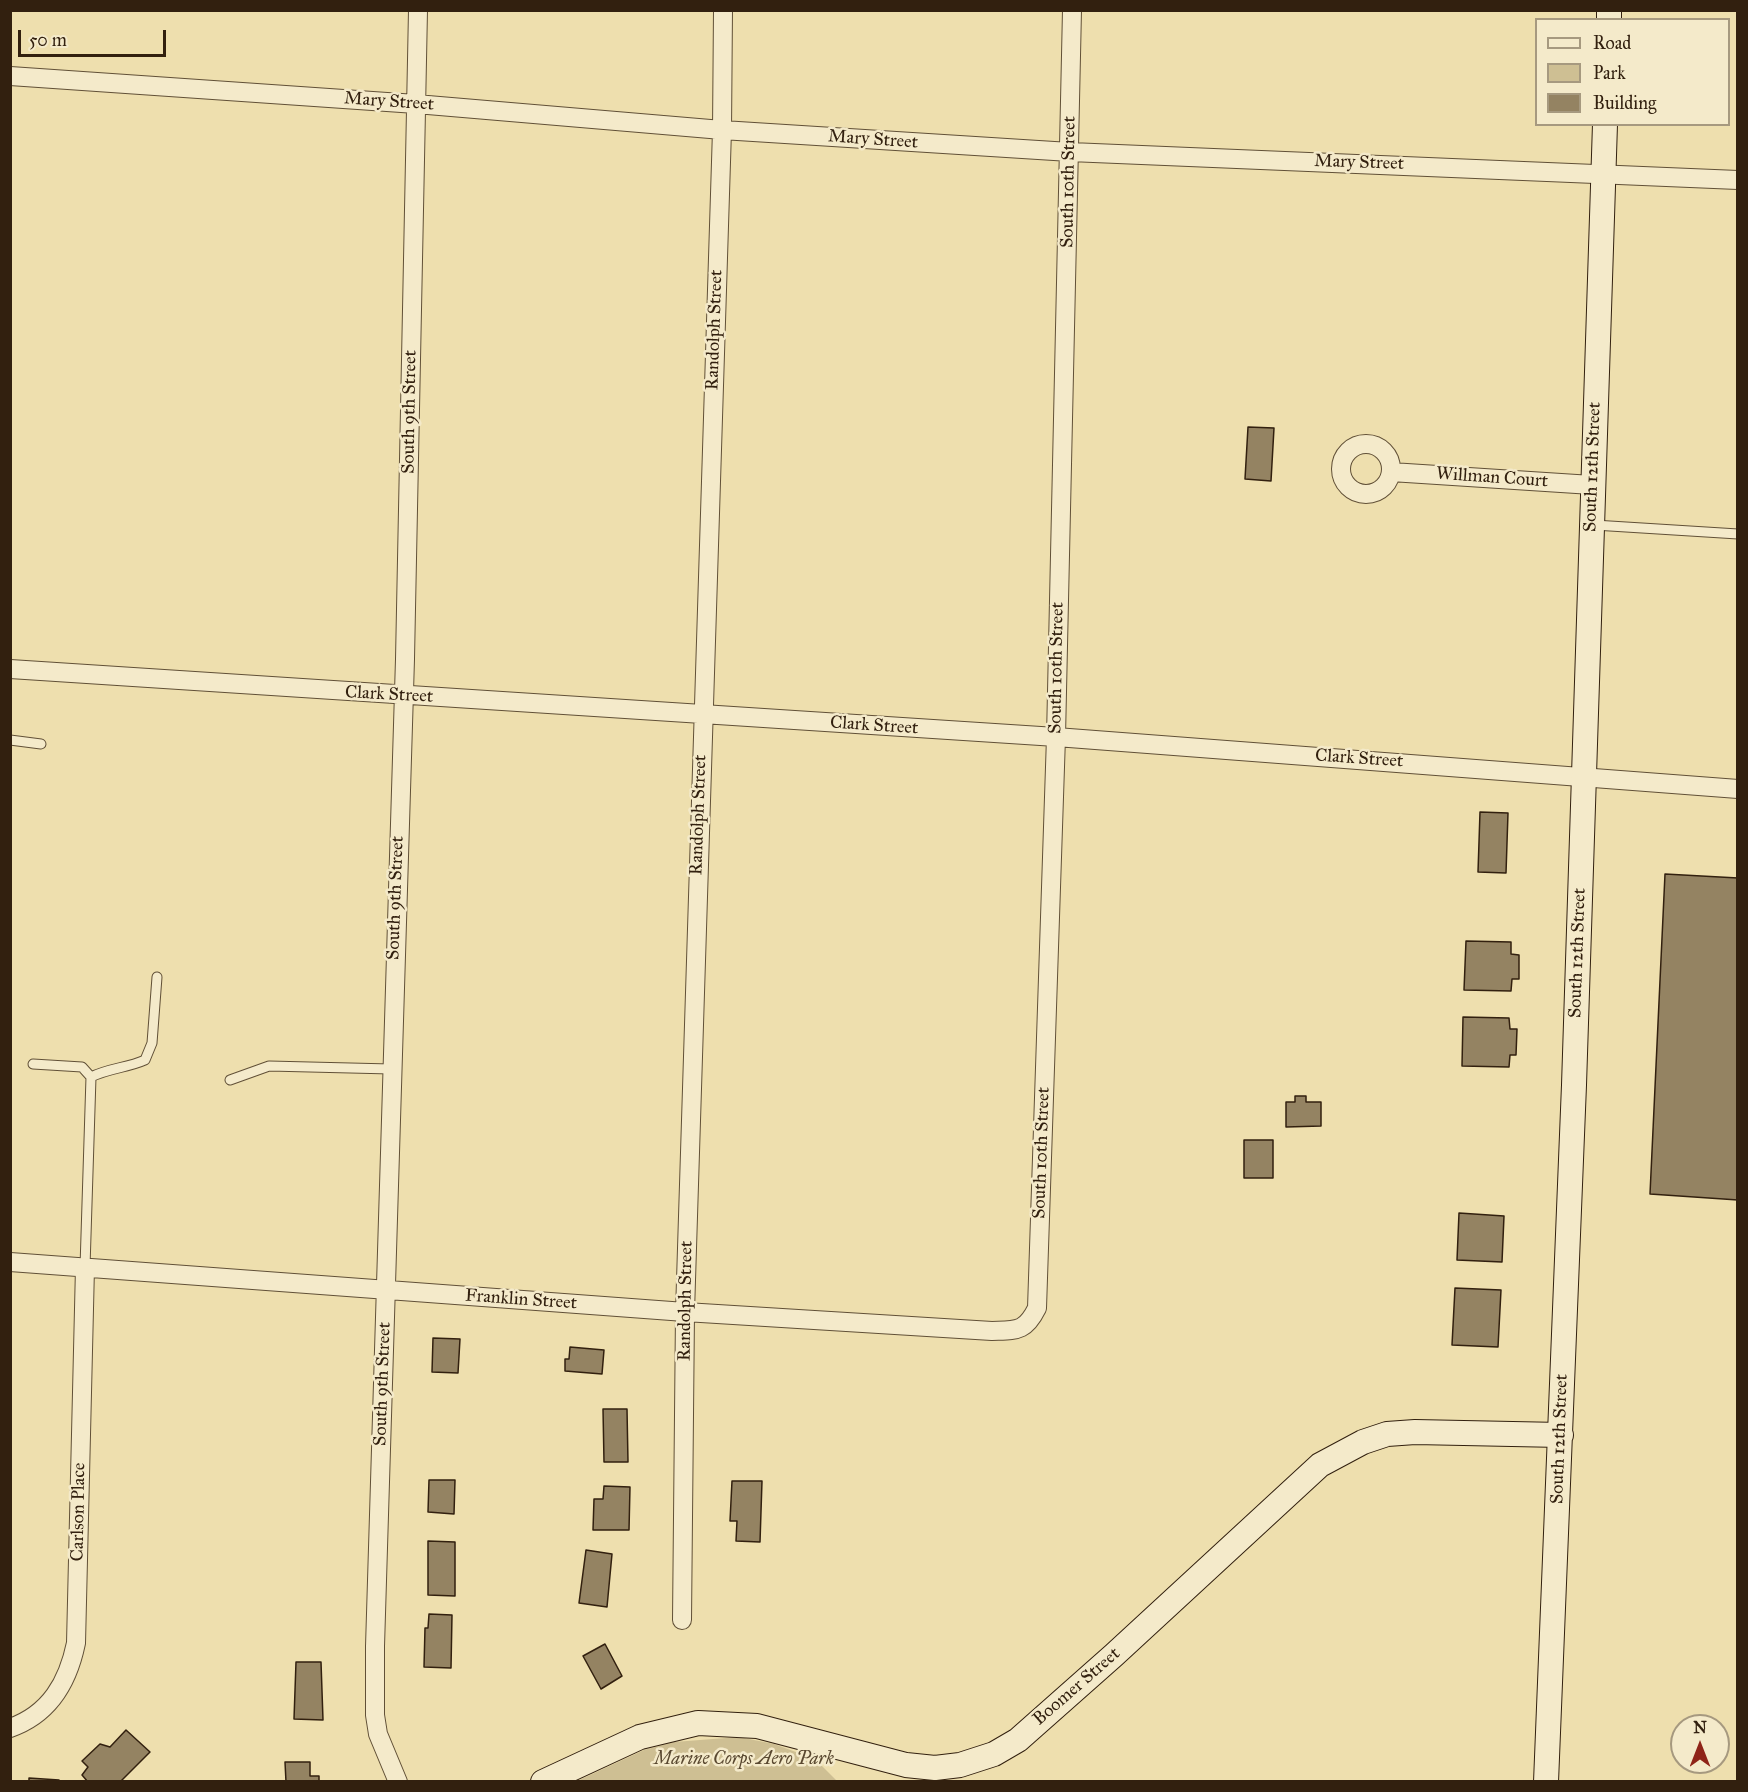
<!DOCTYPE html>
<html>
<head>
<meta charset="utf-8">
<style>
	body { margin:0 }
	#map { position:relative; width:1748px; height:1792px; overflow:hidden; background:#eedfae; font-family:"IM FELL Great Primer",serif }
	canvas { display:block }
	.frame { position:absolute; inset:0; border:12px solid #32200f; pointer-events:none }
	.legend { position:absolute; left:1535px; top:18px; width:195px; height:108px; box-sizing:border-box; background:#f4eaca; border:2px solid #a6997f; margin:0; padding:8px 10px; list-style:none; font-size:18px; color:#32200f }
	.legend li { display:flex; align-items:center; gap:12px; height:30px }
	.legend b { width:30px; border:2px solid #a6997f }
	.north { position:absolute; left:1670px; top:1714px; width:60px; height:60px; box-sizing:border-box; background:#f4eaca; border:2px solid #a6997f; border-radius:50%; rotate:0deg; font-size:16px; font-weight:700; line-height:24px; text-align:center; color:#32200f }
	.north::after { content:''; display:block; margin:auto; width:21px; height:27px; background:#8f2418; clip-path:polygon(50% 0,100% 100%,50% 72%,0 100%) }
	.scale { position:absolute; left:18px; top:30px; width:148px; height:27px; box-sizing:border-box; border:3px solid #32200f; border-top:0; padding-left:8px; font-size:18px; line-height:21px; white-space:nowrap; color:#32200f; -webkit-text-stroke:4px #f4eaca; paint-order:stroke }
</style>
</head>
<body>
<div id="map">
<canvas width="1748" height="1792"></canvas>
<div class="frame"></div>
<ul class="legend">
<li><b style="height:8px;background:#f4eaca"></b>Road</li>
<li><b style="height:16px;background:#cebf93"></b>Park</li>
<li><b style="height:16px;background:#948362"></b>Building</li>
</ul>
<div class="north">N</div>
<div class="scale">50 m</div>
</div>
<script>
const context = document.querySelector('canvas').getContext('2d');
context.lineJoin = 'round';
function fill(path, color) {
  context.fillStyle = color;
  context.fill(path, 'evenodd');
}
function stroke(path, color, width, dash) {
  context.strokeStyle = color;
  context.lineWidth = width;
  context.lineCap = dash ? 'butt' : 'round';
  context.setLineDash(dash || []);
  context.stroke(path);
}
function drawText(font, color, halo, rows, align = 'center') {
  context.font = font + ' "IM FELL Great Primer",serif';
  context.lineWidth = 5;
  context.setLineDash([]);
  context.textBaseline = 'middle';
  context.strokeStyle = halo;
  context.fillStyle = color;
  for (const [text, x, y, turn = 0] of rows) {
    context.save();
    context.translate(x, y);
    context.rotate((+turn || 0) * Math.PI / 180);
    context.textAlign = isNaN(turn) ? turn : align;
    if (halo) context.strokeText(text, 0, 0);
    context.fillText(text, 0, 0);
    context.restore();
  }
}
fill(new Path2D(`
	M 739,1737 L 774,1744 L 815,1759 L 837,1781 L 575,1782 L 644,1750 L 674,1742 Z`), '#cebf93');
const building = new Path2D(`
	M 1248,427 L 1274,428 L 1271,481 L 1245,479 Z
	M 1480,812 L 1508,813 L 1506,873 L 1478,872 Z
	M 1665,874 L 1738,878 L 1738,1200 L 1650,1194 Z
	M 1466,941 L 1511,942 L 1511,954 L 1519,955 L 1519,979 L 1512,979 L 1511,991 L 1464,990 Z
	M 1463,1017 L 1509,1018 L 1510,1029 L 1517,1029 L 1516,1055 L 1510,1055 L 1509,1067 L 1462,1066 Z
	M 1295,1096 L 1306,1096 L 1306,1102 L 1321,1102 L 1321,1126 L 1286,1127 L 1286,1102 L 1295,1102 Z
	M 1244,1140 L 1273,1140 L 1273,1178 L 1244,1178 Z
	M 1459,1213 L 1504,1216 L 1502,1262 L 1457,1260 Z
	M 1455,1288 L 1501,1290 L 1498,1347 L 1452,1345 Z
	M 433,1338 L 460,1339 L 458,1373 L 432,1372 Z
	M 570,1347 L 604,1350 L 602,1374 L 565,1371 L 565,1359 L 569,1359 Z
	M 603,1409 L 627,1409 L 628,1462 L 604,1462 Z
	M 429,1480 L 455,1480 L 454,1514 L 428,1512 Z
	M 732,1481 L 762,1481 L 760,1542 L 736,1541 L 737,1521 L 730,1521 Z
	M 604,1486 L 630,1487 L 629,1530 L 593,1530 L 594,1499 L 603,1499 Z
	M 428,1541 L 455,1542 L 455,1596 L 428,1595 Z
	M 586,1550 L 612,1554 L 607,1607 L 579,1603 Z
	M 429,1614 L 452,1615 L 451,1668 L 424,1667 L 425,1628 L 428,1628 Z
	M 605,1644 L 622,1676 L 601,1689 L 583,1656 Z
	M 296,1662 L 321,1662 L 323,1720 L 294,1719 Z
	M 126,1730 L 150,1752 L 120,1782 L 88,1782 L 82,1775 L 88,1767 L 82,1761 L 100,1744 L 110,1747 Z
	M 285,1762 L 310,1762 L 310,1776 L 319,1776 L 319,1782 L 286,1782 Z
	M 29,1778 L 59,1780 L 59,1782 L 29,1782 Z`);
fill(building, '#948362');
stroke(building, '#32200f', 1.5);
const lane = new Path2D(`
	M 1594,525 L 1738,534
	M 10,740 L 41,744
	M 33,1064 L 82,1067 L 91,1077
	M 230,1080 L 269,1066 L 391,1069
	M 85,1267 L 91,1077 C 109,1068 127,1068 145,1060 L 152,1043 L 157,977`);
const street = new Path2D(`
	M 10,76 L 416,104 L 722,130 L 1070,152 L 1738,180
	M1341 469a25 25 0 1 1 50 0a25 25 0 1 1-50 0Z
	M 1391,472 L 1592,485
	M 10,669 L 1056,737 L 1738,789
	M 10,1262 L 685,1312 L 992,1331 C 1017,1330 1025,1332 1037,1308 L 1056,737 L 1072,10
	M 682,1620 L 685,1312 L 722,130 L 723,10
	M 10,1728 C 50,1714 68,1682 76,1643 L 85,1267
	M 398,1782 L 378,1734 L 375,1715 L 375,1646 L 405,659 L 418,10`);
const secondary = new Path2D(`
	M 1609,20 L 1609,10
	M 543,1782 L 640,1737 L 698,1723 L 757,1726 L 906,1765 L 935,1768 L 960,1765 L 994,1754 L 1018,1740 L 1114,1655 L 1320,1465 L 1363,1442 L 1387,1434 L 1415,1432 L 1561,1435
	M 1546,1782 L 1574,1085 L 1605,124`);
stroke(lane, '#615037', 11);
stroke(street, '#615037', 20);
stroke(secondary, '#32200f', 26);
stroke(lane, '#f4eaca', 9);
stroke(street, '#f4eaca', 18);
stroke(secondary, '#f4eaca', 24);
drawText('18px', '#32200f', '#f4eaca', [
	["Mary Street",389,102,4],
	["Mary Street",873,140,4],
	["Mary Street",1359,163,2],
	["South 10th Street",1069,182,-89],
	["Randolph Street",715,330,-88],
	["South 9th Street",410,412,-89],
	["South 12th Street",1593,467,-88],
	["Willman Court",1492,478,4],
	["South 10th Street",1057,668,-89],
	["Clark Street",389,695,3],
	["Clark Street",874,726,4],
	["Clark Street",1359,759,4],
	["Randolph Street",699,815,-88],
	["South 9th Street",396,898,-88],
	["South 12th Street",1578,953,-88],
	["South 10th Street",1042,1153,-88],
	["Franklin Street",521,1300,4],
	["Randolph Street",686,1301,-89],
	["South 9th Street",383,1384,-88],
	["South 12th Street",1560,1439,-88],
	["Carlson Place",79,1512,-89],
	["Boomer Street",1077,1687,-41]
]);
drawText('italic 18px', '#594830', '#f4eaca', [
	["Marine Corps Aero Park",744,1760]
]);
</script>
</body>
</html>
